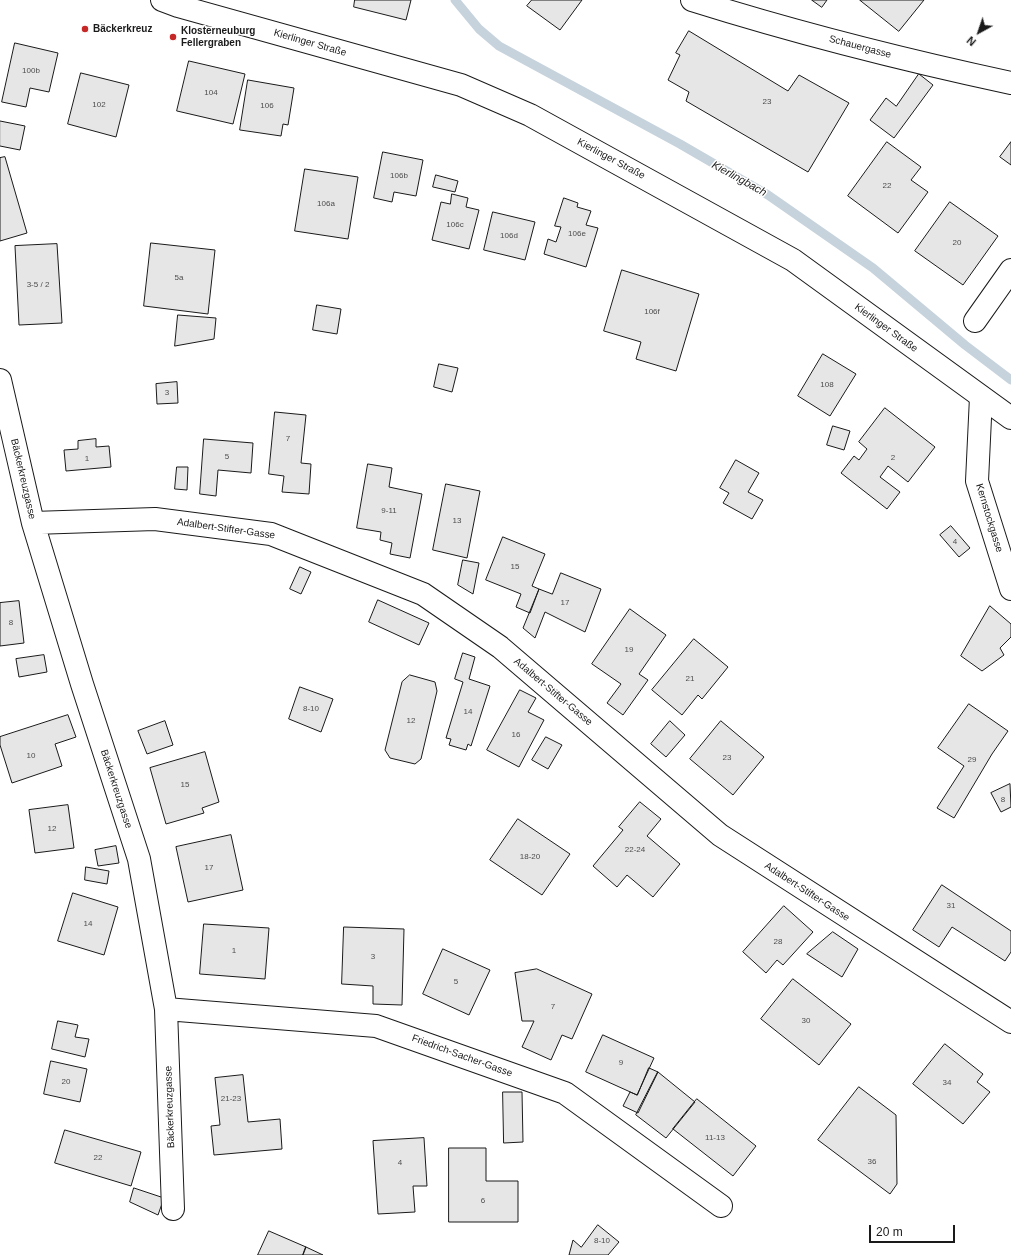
<!DOCTYPE html>
<html>
<head>
<meta charset="utf-8">
<style>
	body { margin:0 }
	#map { position:relative; width:1011px; height:1255px; overflow:hidden; background:#fff; font-family:Helvetica,sans-serif }
	canvas { display:block }
	.north { position:absolute; left:959px; top:12px; width:40px; height:40px; -webkit-text-stroke:3px #fff; paint-order:stroke; rotate:220deg; font-size:11px; font-weight:700; line-height:16px; text-align:center; color:#1a1a1a }
	.north::after { content:''; display:block; margin:auto; width:14px; height:18px; background:#1a1a1a; clip-path:polygon(50% 0,100% 100%,50% 72%,0 100%) }
	.scale { position:absolute; left:869px; top:1225px; width:86px; height:18px; box-sizing:border-box; border:2px solid #1a1a1a; border-top:0; padding-left:5px; font-size:12px; line-height:14px; white-space:nowrap; color:#1a1a1a; -webkit-text-stroke:3px #fff; paint-order:stroke }
</style>
</head>
<body>
<div id="map">
<canvas width="1011" height="1255"></canvas>
<div class="north">N</div>
<div class="scale">20 m</div>
</div>
<script>
const context = document.querySelector('canvas').getContext('2d');
context.lineJoin = 'round';
function stroke(path, color, width, dash) {
  context.strokeStyle = color;
  context.lineWidth = width;
  context.lineCap = dash ? 'butt' : 'round';
  context.setLineDash(dash || []);
  context.stroke(path);
}
function fill(path, color) {
  context.fillStyle = color;
  context.fill(path, 'evenodd');
}
function drawText(font, color, halo, rows, align = 'center') {
  context.font = font + ' Helvetica,sans-serif';
  context.lineWidth = 3;
  context.setLineDash([]);
  context.textBaseline = 'middle';
  context.strokeStyle = halo;
  context.fillStyle = color;
  for (const [text, x, y, turn = 0] of rows) {
    context.save();
    context.translate(x, y);
    context.rotate((+turn || 0) * Math.PI / 180);
    context.textAlign = isNaN(turn) ? turn : align;
    if (halo) context.strokeText(text, 0, 0);
    context.fillText(text, 0, 0);
    context.restore();
  }
}
stroke(new Path2D(`
	M 455,0 L 479,29 L 499,46 L 680,144 L 768,195 L 873,268 L 965,345 L 1011,380`), '#c6d2dc', 9);
const building = new Path2D(`
	M 355,0 L 411,0 L 406,20 L 354,7 Z
	M 532,0 L 582,0 L 560,30 L 527,6 Z
	M 812,0 L 827,0 L 822,7 Z
	M 860,0 L 924,0 L 899,31 Z
	M 689,31 L 788,91 L 799,75 L 849,103 L 808,172 L 686,101 L 689,92 L 668,80 L 680,55 L 676,53 Z
	M 15,43 L 58,53 L 49,92 L 30,88 L 26,107 L 2,102 Z
	M 189,61 L 245,74 L 233,124 L 177,111 Z
	M 81,73 L 129,85 L 116,137 L 68,124 Z
	M 919,74 L 933,85 L 894,138 L 870,120 L 886,98 L 896,106 Z
	M 248,80 L 294,88 L 288,125 L 283,124 L 281,136 L 240,130 Z
	M 0,121 L 25,126 L 20,150 L 0,146 Z
	M 887,142 L 921,167 L 911,180 L 928,192 L 898,233 L 848,196 Z
	M 1011,142 L 1011,165 L 1000,157 Z
	M 383,152 L 423,160 L 416,196 L 394,192 L 392,202 L 374,198 Z
	M 5,157 L 27,233 L 0,241 L 0,158 Z
	M 305,169 L 358,177 L 348,239 L 295,231 Z
	M 436,175 L 458,181 L 455,192 L 433,187 Z
	M 452,194 L 468,198 L 466,207 L 479,210 L 469,249 L 432,240 L 441,202 L 450,204 Z
	M 564,198 L 578,203 L 577,207 L 591,211 L 586,225 L 598,228 L 586,267 L 544,254 L 548,239 L 556,242 L 561,227 L 555,226 Z
	M 950,202 L 998,236 L 963,285 L 915,251 Z
	M 493,212 L 535,222 L 525,260 L 484,250 Z
	M 151,243 L 215,250 L 208,314 L 144,306 Z
	M 57,244 L 62,323 L 19,325 L 15,246 Z
	M 622,270 L 699,294 L 676,371 L 636,359 L 641,342 L 604,331 Z
	M 317,305 L 341,309 L 337,334 L 313,330 Z
	M 178,315 L 216,318 L 214,339 L 175,346 Z
	M 823,354 L 856,374 L 830,416 L 798,396 Z
	M 439,364 L 458,368 L 452,392 L 434,387 Z
	M 177,382 L 178,403 L 157,404 L 156,384 Z
	M 885,408 L 935,447 L 908,482 L 888,466 L 880,477 L 900,492 L 887,509 L 841,473 L 854,456 L 859,460 L 867,449 L 859,442 Z
	M 275,412 L 306,415 L 301,463 L 311,464 L 309,494 L 282,492 L 284,476 L 269,474 Z
	M 833,426 L 850,431 L 844,450 L 827,445 Z
	M 96,439 L 96,447 L 109,446 L 111,467 L 66,471 L 64,450 L 78,449 L 78,441 Z
	M 204,439 L 253,443 L 251,473 L 218,470 L 216,496 L 200,494 Z
	M 736,460 L 759,473 L 748,492 L 763,500 L 752,519 L 723,503 L 729,493 L 720,488 Z
	M 368,464 L 392,468 L 389,487 L 422,494 L 410,558 L 390,554 L 392,543 L 380,540 L 381,532 L 357,528 Z
	M 177,467 L 188,467 L 187,490 L 175,489 Z
	M 446,484 L 480,491 L 467,558 L 433,550 Z
	M 951,526 L 970,548 L 959,557 L 940,535 Z
	M 503,537 L 545,554 L 532,586 L 539,589 L 530,613 L 516,607 L 521,594 L 486,580 Z
	M 463,560 L 479,563 L 473,594 L 458,585 Z
	M 300,567 L 311,572 L 301,594 L 290,589 Z
	M 561,573 L 601,589 L 585,632 L 545,612 L 535,638 L 523,628 L 539,589 L 552,594 Z
	M 378,600 L 429,623 L 419,645 L 369,622 Z
	M 19,601 L 24,643 L 0,646 L 0,603 Z
	M 990,606 L 1011,624 L 1011,637 L 1000,648 L 1004,655 L 982,671 L 961,656 Z
	M 630,609 L 666,635 L 639,674 L 648,680 L 623,715 L 607,703 L 621,684 L 592,664 Z
	M 694,639 L 728,667 L 702,699 L 698,695 L 682,715 L 652,690 Z
	M 463,653 L 475,657 L 469,679 L 490,686 L 471,746 L 468,744 L 466,750 L 449,745 L 451,739 L 446,738 L 463,682 L 455,679 Z
	M 44,655 L 47,672 L 19,677 L 16,659 Z
	M 410,675 L 435,682 L 437,691 L 421,759 L 415,764 L 390,758 L 385,750 L 402,682 Z
	M 300,687 L 333,699 L 321,732 L 289,719 Z
	M 520,690 L 536,698 L 528,712 L 544,720 L 519,767 L 487,750 Z
	M 969,704 L 1008,731 L 992,754 L 954,818 L 937,808 L 964,766 L 938,748 Z
	M 68,715 L 76,737 L 55,744 L 62,766 L 12,783 L 0,745 L 0,737 Z
	M 165,721 L 173,745 L 147,754 L 138,731 Z
	M 670,721 L 685,735 L 666,757 L 651,744 Z
	M 721,721 L 764,757 L 733,795 L 690,759 Z
	M 546,737 L 562,745 L 548,769 L 532,760 Z
	M 205,752 L 219,802 L 202,808 L 204,813 L 166,824 L 150,768 Z
	M 1010,784 L 1011,807 L 1001,812 L 991,793 Z
	M 640,802 L 661,819 L 647,836 L 680,864 L 653,897 L 627,875 L 617,887 L 593,866 L 623,830 L 619,827 Z
	M 68,805 L 74,848 L 35,853 L 29,810 Z
	M 518,819 L 570,854 L 542,895 L 490,860 Z
	M 231,835 L 243,890 L 188,902 L 176,847 Z
	M 116,846 L 119,863 L 98,866 L 95,850 Z
	M 86,867 L 109,871 L 107,884 L 85,880 Z
	M 942,885 L 1011,931 L 1011,952 L 1005,961 L 952,927 L 939,947 L 913,930 Z
	M 73,893 L 118,907 L 104,955 L 58,941 Z
	M 784,906 L 813,932 L 783,965 L 777,960 L 766,973 L 743,952 Z
	M 204,924 L 269,928 L 265,979 L 200,974 Z
	M 344,927 L 404,929 L 402,1005 L 373,1004 L 373,986 L 342,984 Z
	M 833,932 L 858,949 L 842,977 L 807,954 Z
	M 443,949 L 490,970 L 469,1015 L 423,994 Z
	M 537,969 L 592,994 L 572,1039 L 562,1035 L 551,1060 L 522,1047 L 534,1021 L 522,1021 L 515,973 Z
	M 793,979 L 851,1024 L 819,1065 L 761,1019 Z
	M 58,1021 L 78,1025 L 75,1037 L 89,1039 L 85,1057 L 52,1049 Z
	M 603,1035 L 654,1058 L 637,1095 L 586,1072 Z
	M 945,1044 L 983,1074 L 977,1082 L 990,1092 L 963,1124 L 913,1084 Z
	M 51,1061 L 87,1069 L 80,1102 L 44,1094 Z
	M 649,1068 L 658,1072 L 638,1113 L 623,1106 L 630,1092 L 637,1095 Z
	M 658,1072 L 695,1102 L 666,1138 L 636,1115 Z
	M 243,1075 L 248,1122 L 280,1119 L 282,1149 L 214,1155 L 211,1126 L 220,1125 L 215,1078 Z
	M 859,1087 L 896,1115 L 897,1184 L 890,1194 L 818,1140 Z
	M 503,1092 L 522,1092 L 523,1142 L 504,1143 Z
	M 697,1099 L 756,1146 L 733,1176 L 673,1129 Z
	M 65,1130 L 141,1152 L 131,1186 L 55,1163 Z
	M 424,1138 L 427,1186 L 413,1186 L 415,1212 L 378,1214 L 373,1141 Z
	M 449,1148 L 486,1148 L 486,1181 L 518,1181 L 518,1222 L 449,1222 Z
	M 134,1188 L 164,1198 L 158,1215 L 130,1202 Z
	M 598,1225 L 619,1242 L 608,1255 L 569,1255 L 573,1240 L 581,1247 Z
	M 269,1231 L 306,1247 L 303,1255 L 258,1255 Z
	M 306,1247 L 323,1255 L 303,1255 Z`);
fill(building, '#e6e6e6');
stroke(building, '#1a1a1a', 1);
const minor = new Path2D(`
	M 692,0 C 797,33 904,60 1011,83
	M 975,321 L 1011,270
	M 0,380 L 33,523 L 82,684 L 139,859 L 166,1009 L 173,1209
	M 981,397 L 977,481 L 1011,589
	M 33,523 L 155,519 L 271,534 L 423,594 L 500,647 L 720,835 L 1011,1022
	M 166,1009 L 376,1026 L 565,1093 L 721,1206`);
const primary = new Path2D(`
	M 162,0 L 178,6 L 461,85 L 530,115 L 793,260 L 1011,418`);
stroke(minor, '#1a1a1a', 24);
stroke(primary, '#1a1a1a', 24);
stroke(minor, '#fff', 22);
stroke(primary, '#fff', 22);
for (const [x, y, r, color] of [
	[85,29,4,"#c62828"],
	[173,37,4,"#c62828"]
]) {
  const dot = new Path2D();
  dot.arc(x, y, r, 0, 2 * Math.PI);
  context.fillStyle = color;
  context.fill(dot);
  stroke(dot, '#fff', 1.5);
}
drawText('8px', '#4d4d4d', null, [
	["100b",31,71],
	["104",211,93],
	["23",767,102],
	["102",99,105],
	["106",267,106],
	["106b",399,176],
	["22",887,186],
	["106a",326,204],
	["106c",455,225],
	["106e",577,234],
	["106d",509,236],
	["20",957,243],
	["5a",179,278],
	["3-5 / 2",38,285],
	["106f",652,312],
	["108",827,385],
	["3",167,393],
	["7",288,439],
	["5",227,457],
	["2",893,458],
	["1",87,459],
	["9-11",389,511],
	["13",457,521],
	["4",955,542],
	["15",515,567],
	["17",565,603],
	["8",11,623],
	["19",629,650],
	["21",690,679],
	["8-10",311,709],
	["14",468,712],
	["12",411,721],
	["16",516,735],
	["10",31,756],
	["23",727,758],
	["29",972,760],
	["15",185,785],
	["8",1003,800],
	["12",52,829],
	["22-24",635,850],
	["18-20",530,857],
	["17",209,868],
	["31",951,906],
	["14",88,924],
	["28",778,942],
	["1",234,951],
	["3",373,957],
	["5",456,982],
	["7",553,1007],
	["30",806,1021],
	["9",621,1063],
	["20",66,1082],
	["34",947,1083],
	["21-23",231,1099],
	["11-13",715,1138],
	["22",98,1158],
	["36",872,1162],
	["4",400,1163],
	["6",483,1201],
	["8-10",602,1241]
]);
drawText('bold 10px', '#1a1a1a', '#fff', [
	["Bäckerkreuz",93,29],
	["Klosterneuburg",181,31],
	["Fellergraben",181,43]
], 'left');
drawText('10px', '#1a1a1a', '#fff', [
	["Kierlinger Straße",310,43,16],
	["Schauergasse",860,47,15],
	["Kierlinger Straße",611,159,28],
	["Kierlinger Straße",886,328,36],
	["Bäckerkreuzgasse",23,479,77],
	["Kernstockgasse",989,518,73],
	["Adalbert-Stifter-Gasse",226,529,8],
	["Adalbert-Stifter-Gasse",553,692,40],
	["Bäckerkreuzgasse",116,789,72],
	["Adalbert-Stifter-Gasse",807,892,33],
	["Friedrich-Sacher-Gasse",462,1056,20],
	["Bäckerkreuzgasse",170,1107,-92]
]);
drawText('italic 11px', '#1a1a1a', '#fff', [
	["Kierlingbach",739,179,29]
]);
</script>
</body>
</html>
